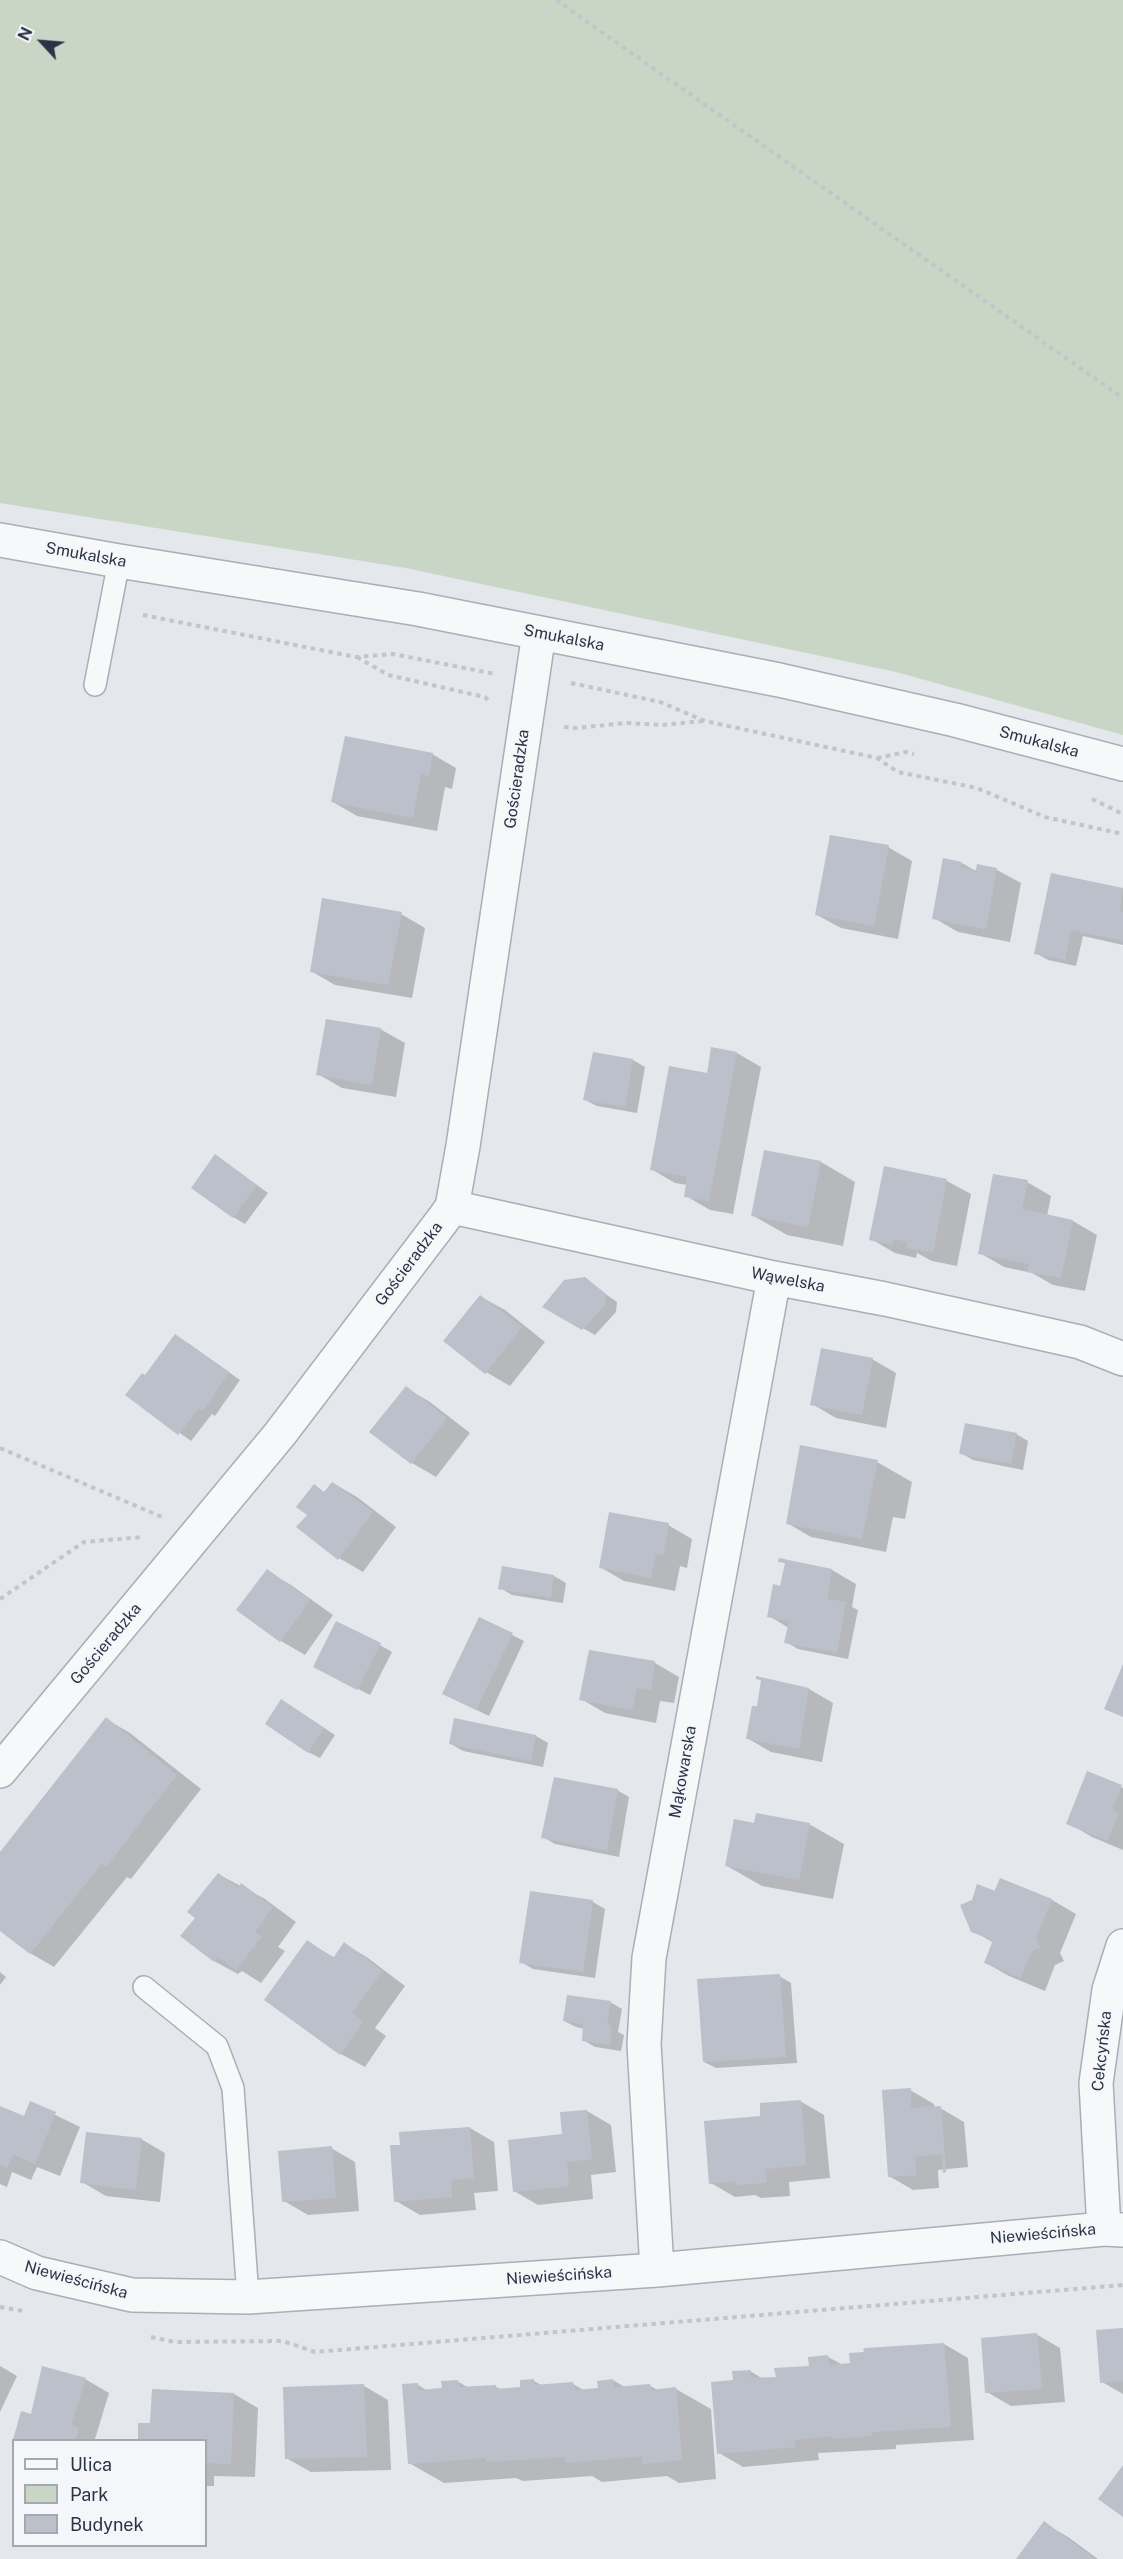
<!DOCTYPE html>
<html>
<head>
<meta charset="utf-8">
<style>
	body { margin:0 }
	#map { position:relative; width:1123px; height:2559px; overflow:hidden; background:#e4e7ec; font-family:"Public Sans",sans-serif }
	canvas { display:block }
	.legend { position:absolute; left:12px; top:2439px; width:195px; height:108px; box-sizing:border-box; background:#f4f6f9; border:2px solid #a4a8b1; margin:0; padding:8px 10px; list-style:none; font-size:18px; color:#2b3445 }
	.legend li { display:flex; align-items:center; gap:12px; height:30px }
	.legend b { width:30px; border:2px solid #a4a8b1 }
	.north { position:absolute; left:12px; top:12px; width:60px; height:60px; -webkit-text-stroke:4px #f4f6f9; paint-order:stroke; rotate:296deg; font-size:16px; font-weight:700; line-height:24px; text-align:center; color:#2b3445 }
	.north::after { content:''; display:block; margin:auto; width:21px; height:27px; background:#2b3445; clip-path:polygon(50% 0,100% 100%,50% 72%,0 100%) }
</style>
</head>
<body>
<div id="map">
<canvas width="1123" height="2559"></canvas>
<ul class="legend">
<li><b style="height:8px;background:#f7f8fa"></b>Ulica</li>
<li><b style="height:16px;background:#c9d6c5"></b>Park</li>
<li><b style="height:16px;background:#bbc0ca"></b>Budynek</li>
</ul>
<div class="north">N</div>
</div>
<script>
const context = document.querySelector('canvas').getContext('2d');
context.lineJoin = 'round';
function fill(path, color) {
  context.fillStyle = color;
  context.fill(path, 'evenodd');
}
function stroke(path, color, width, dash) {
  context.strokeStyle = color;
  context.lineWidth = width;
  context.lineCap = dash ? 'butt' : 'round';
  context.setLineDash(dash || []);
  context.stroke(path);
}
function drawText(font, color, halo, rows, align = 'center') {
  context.font = font + ' "Public Sans",sans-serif';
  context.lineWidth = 4.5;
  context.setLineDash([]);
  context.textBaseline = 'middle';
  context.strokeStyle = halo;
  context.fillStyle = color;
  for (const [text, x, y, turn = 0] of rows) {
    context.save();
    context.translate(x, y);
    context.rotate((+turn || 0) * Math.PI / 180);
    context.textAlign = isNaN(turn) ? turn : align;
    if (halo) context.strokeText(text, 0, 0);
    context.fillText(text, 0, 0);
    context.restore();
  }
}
fill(new Path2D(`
	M 0,0 L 1123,0 L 1123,735 L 896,672 L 406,568 L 0,503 Z`), '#c9d6c5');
fill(new Path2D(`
	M 432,754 L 456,768 L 452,789 L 445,787 L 437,831 L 357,816 L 333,802 Z
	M 888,847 L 912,861 L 898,939 L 841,928 L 817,915 Z
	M 962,863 L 977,872 L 997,870 L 1021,883 L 1010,942 L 958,932 L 934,918 Z
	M 1053,875 L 1123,889 L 1123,945 L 1083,936 L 1076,966 L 1048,960 L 1036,953 Z
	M 401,914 L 425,928 L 412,998 L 335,985 L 311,971 Z
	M 380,1029 L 405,1043 L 396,1097 L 342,1088 L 318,1074 Z
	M 594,1053 L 633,1060 L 645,1067 L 637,1113 L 597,1106 L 585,1100 Z
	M 737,1053 L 761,1067 L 733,1214 L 710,1210 L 686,1196 L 687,1185 L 675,1183 L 651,1169 L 708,1074 Z
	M 216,1156 L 268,1193 L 245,1224 L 233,1217 Z
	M 821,1162 L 855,1182 L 843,1246 L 787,1235 L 752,1215 Z
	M 885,1168 L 947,1181 L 971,1194 L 957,1266 L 932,1261 L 917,1253 L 916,1258 L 895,1253 L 871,1239 Z
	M 1027,1182 L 1051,1196 L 1047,1216 L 1073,1221 L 1097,1235 L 1085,1291 L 1053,1285 L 1032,1273 L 1004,1267 L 980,1253 Z
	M 584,1279 L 617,1302 L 616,1312 L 595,1335 L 545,1307 Z
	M 481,1297 L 505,1310 L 545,1342 L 510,1386 L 486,1372 Z
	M 188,1343 L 240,1380 L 215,1416 L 212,1414 L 191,1441 L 127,1395 L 145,1377 Z
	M 872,1359 L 896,1373 L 886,1428 L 836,1418 L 812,1404 Z
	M 406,1388 L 430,1402 L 470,1433 L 436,1477 L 412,1463 L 371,1432 Z
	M 1016,1434 L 1028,1441 L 1023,1470 L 973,1460 L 961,1453 Z
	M 877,1462 L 912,1482 L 905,1519 L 893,1517 L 886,1552 L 811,1537 L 787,1523 Z
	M 333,1483 L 357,1497 L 396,1527 L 363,1572 L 339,1558 L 299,1527 Z
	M 668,1525 L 692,1539 L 687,1568 L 680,1566 L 675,1591 L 624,1581 L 600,1567 Z
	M 780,1560 L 832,1570 L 856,1584 L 852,1607 L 858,1610 L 848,1659 L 798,1649 L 786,1642 L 789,1628 L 769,1616 L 781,1588 L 786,1564 Z
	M 267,1571 L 291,1585 L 333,1615 L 305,1655 L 281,1641 L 239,1609 Z
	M 554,1576 L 566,1583 L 563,1603 L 512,1595 L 500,1588 Z
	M 480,1619 L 524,1641 L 489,1716 L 456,1700 Z
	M 380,1645 L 392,1652 L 370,1695 L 327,1673 Z
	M 655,1663 L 679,1677 L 674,1703 L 660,1701 L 656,1723 L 605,1713 L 581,1699 Z
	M 763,1679 L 809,1689 L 833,1703 L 822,1762 L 771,1752 L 747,1738 L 758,1708 Z
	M 294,1708 L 335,1735 L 320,1758 L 308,1752 Z
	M 106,1719 L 130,1733 L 201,1789 L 131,1879 L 127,1877 L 54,1967 L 30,1953 L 0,1929 L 0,1856 Z
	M 536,1736 L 548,1743 L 543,1767 L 463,1751 L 451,1744 Z
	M 1088,1773 L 1123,1788 L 1123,1850 L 1092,1837 L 1068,1823 Z
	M 617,1790 L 629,1797 L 619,1857 L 555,1844 L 543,1837 Z
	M 809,1824 L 844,1844 L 833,1899 L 762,1886 L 727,1866 L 755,1825 Z
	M 218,1874 L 265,1899 L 296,1922 L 278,1947 L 285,1951 L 261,1983 L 242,1971 L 238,1974 L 214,1961 L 197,1917 Z
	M 1000,1880 L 1052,1900 L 1076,1914 L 1060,1953 L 1064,1961 L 1055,1965 L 1045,1991 L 1009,1976 L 986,1963 L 994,1943 L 973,1931 Z
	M 531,1893 L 593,1902 L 605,1909 L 595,1978 L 533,1969 L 521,1962 Z
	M 308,1942 L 335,1958 L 345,1944 L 368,1958 L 405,1986 L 375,2028 L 386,2036 L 365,2067 L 341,2054 Z
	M 0,1972 L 6,1977 L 0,1985 Z
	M 779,1976 L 791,1983 L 797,2063 L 716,2068 L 704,2062 Z
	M 610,2002 L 622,2009 L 618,2032 L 624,2035 L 621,2051 L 595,2047 L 583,2040 L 585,2029 L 576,2027 L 564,2021 Z
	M 910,2090 L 934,2104 L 935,2108 L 940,2108 L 964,2122 L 968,2167 L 938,2170 L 939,2188 L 913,2190 L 889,2176 Z
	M 800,2101 L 824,2115 L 830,2178 L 789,2182 L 790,2196 L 761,2198 L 755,2195 L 735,2197 L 711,2183 L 762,2117 Z
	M 31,2103 L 80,2127 L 60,2176 L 37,2167 L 31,2180 L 12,2172 L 7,2187 L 0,2184 L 0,2108 L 24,2118 Z
	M 587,2111 L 611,2125 L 616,2172 L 591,2175 L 593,2199 L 538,2205 L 514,2191 Z
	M 470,2128 L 494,2142 L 498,2191 L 474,2193 L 476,2210 L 420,2215 L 396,2201 Z
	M 141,2139 L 165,2153 L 160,2202 L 106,2196 L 82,2182 Z
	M 331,2148 L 355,2162 L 359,2211 L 308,2215 L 284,2201 Z
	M 1123,2329 L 1123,2394 L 1102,2382 Z
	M 1036,2334 L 1060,2348 L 1065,2402 L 1011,2406 L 987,2392 Z
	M 944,2344 L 968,2358 L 974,2440 L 896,2445 L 896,2449 L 818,2453 L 819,2460 L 743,2467 L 719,2453 L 734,2382 L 750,2371 L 763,2379 L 777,2378 L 811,2368 L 828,2357 L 843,2365 Z
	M 0,2366 L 17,2376 L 0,2412 Z
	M 85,2379 L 109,2393 L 95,2439 L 98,2440 L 15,2440 L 22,2413 L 32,2416 Z
	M 613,2380 L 626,2388 L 650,2386 L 658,2390 L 676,2389 L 711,2409 L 716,2479 L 679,2483 L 667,2476 L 602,2482 L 592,2476 L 523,2481 L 516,2478 L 444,2483 L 409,2463 L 418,2385 L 428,2391 L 444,2390 L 457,2381 L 469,2388 L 496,2387 L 503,2390 L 522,2389 L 534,2381 L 543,2386 L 573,2384 L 585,2391 L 599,2389 Z
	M 364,2386 L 388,2400 L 391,2470 L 311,2472 L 286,2458 Z
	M 153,2390 L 234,2394 L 258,2408 L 255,2477 L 214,2476 L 214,2486 L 206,2486 L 206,2440 L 139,2440 L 140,2424 L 151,2425 Z
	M 1044,2523 L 1068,2537 L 1098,2559 L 1018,2559 Z`), '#0003');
fill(new Path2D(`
	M 345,736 L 433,753 L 429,776 L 421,774 L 413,818 L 331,802 Z
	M 830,835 L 889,845 L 874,926 L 815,915 Z
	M 943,858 L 962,862 L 961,867 L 976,870 L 977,864 L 997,868 L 986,929 L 932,919 Z
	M 1051,873 L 1123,888 L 1120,911 L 1123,912 L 1123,941 L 1071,930 L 1065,960 L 1034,954 Z
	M 322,898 L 402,912 L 388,985 L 310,972 Z
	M 326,1019 L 381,1028 L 372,1085 L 316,1075 Z
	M 711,1047 L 737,1052 L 709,1201 L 684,1197 L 687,1177 L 650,1170 L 669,1066 L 707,1073 Z
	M 593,1052 L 633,1059 L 625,1107 L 583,1100 Z
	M 764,1150 L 821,1161 L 808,1227 L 751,1216 Z
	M 215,1154 L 257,1185 L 233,1218 L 191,1188 Z
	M 884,1166 L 947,1179 L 933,1253 L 906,1248 L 907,1242 L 894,1239 L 892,1245 L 869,1240 Z
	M 993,1174 L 1028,1180 L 1022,1209 L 1073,1220 L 1061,1278 L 1027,1272 L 1029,1264 L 978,1254 Z
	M 585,1277 L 606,1294 L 605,1305 L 582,1330 L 542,1307 L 564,1280 Z
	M 480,1295 L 522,1327 L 485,1374 L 443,1341 Z
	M 175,1334 L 229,1372 L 203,1411 L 199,1408 L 178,1435 L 125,1395 L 142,1373 L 145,1375 Z
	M 821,1348 L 873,1358 L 862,1415 L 810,1405 Z
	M 406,1386 L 447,1418 L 411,1464 L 369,1432 Z
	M 965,1423 L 1017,1433 L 1011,1464 L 959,1454 Z
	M 800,1445 L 878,1460 L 862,1539 L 786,1524 Z
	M 332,1482 L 373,1512 L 338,1560 L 296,1527 L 307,1515 L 296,1507 L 314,1484 L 324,1492 Z
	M 609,1512 L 669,1523 L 663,1556 L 656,1554 L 651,1578 L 599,1568 Z
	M 779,1558 L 832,1569 L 827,1599 L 846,1602 L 837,1653 L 784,1643 L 789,1621 L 767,1617 L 773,1584 L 780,1586 L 785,1563 L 778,1562 Z
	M 502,1566 L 554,1575 L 551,1598 L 498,1589 Z
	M 267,1569 L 310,1600 L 280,1642 L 236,1610 Z
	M 479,1617 L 513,1633 L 476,1710 L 442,1694 Z
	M 336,1621 L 381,1643 L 357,1690 L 313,1667 Z
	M 589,1650 L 655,1661 L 651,1690 L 637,1688 L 632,1710 L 579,1700 Z
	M 1123,1664 L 1123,1717 L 1104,1709 Z
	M 756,1676 L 809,1688 L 799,1749 L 746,1739 L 752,1706 L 757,1706 L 761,1680 L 756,1679 Z
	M 281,1699 L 324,1728 L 308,1753 L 265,1724 Z
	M 106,1717 L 177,1775 L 106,1867 L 102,1863 L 30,1954 L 0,1931 L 0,1852 Z
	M 454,1718 L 536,1735 L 531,1761 L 449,1744 Z
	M 1087,1771 L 1122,1785 L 1112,1810 L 1119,1813 L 1107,1841 L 1066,1824 Z
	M 554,1777 L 618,1789 L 607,1851 L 541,1838 Z
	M 756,1813 L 810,1823 L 799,1880 L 725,1866 L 734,1819 L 754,1823 Z
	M 218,1873 L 238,1888 L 241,1883 L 273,1907 L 255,1932 L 262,1936 L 236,1970 L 218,1957 L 214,1962 L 180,1936 L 195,1918 L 187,1912 Z
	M 1000,1878 L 1052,1899 L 1036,1938 L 1040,1947 L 1031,1952 L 1021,1978 L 984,1963 L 993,1940 L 971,1932 L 960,1905 L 972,1900 L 977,1884 L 995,1891 Z
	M 530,1891 L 593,1900 L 583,1972 L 519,1963 Z
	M 307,1940 L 333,1958 L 344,1942 L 382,1971 L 352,2013 L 363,2022 L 340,2055 L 264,2000 Z
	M 780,1974 L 786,2057 L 703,2062 L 697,1979 Z
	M 567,1995 L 611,2001 L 607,2023 L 612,2027 L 610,2045 L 582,2041 L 583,2024 L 563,2021 Z
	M 911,2088 L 911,2108 L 941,2106 L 946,2172 L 943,2173 L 942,2154 L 915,2157 L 916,2175 L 888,2177 L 882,2090 Z
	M 801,2100 L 806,2165 L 765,2169 L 767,2183 L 735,2185 L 735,2181 L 709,2184 L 704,2121 L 760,2116 L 760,2103 Z
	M 30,2101 L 56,2112 L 35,2164 L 13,2154 L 7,2168 L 0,2165 L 0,2106 L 24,2116 Z
	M 587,2110 L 592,2159 L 567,2162 L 569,2186 L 513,2192 L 508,2140 L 562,2134 L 560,2112 Z
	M 470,2127 L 474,2178 L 451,2180 L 452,2197 L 394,2202 L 390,2145 L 400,2145 L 399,2132 Z
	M 86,2132 L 142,2138 L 136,2190 L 80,2183 Z
	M 332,2146 L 336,2198 L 282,2202 L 278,2151 Z
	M 1123,2328 L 1123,2381 L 1100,2383 L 1096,2330 Z
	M 1037,2333 L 1042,2389 L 985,2393 L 981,2338 Z
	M 944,2343 L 951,2427 L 872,2432 L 873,2436 L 833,2439 L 833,2436 L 795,2440 L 795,2447 L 717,2454 L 711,2382 L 733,2380 L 732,2371 L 751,2370 L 751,2378 L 776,2377 L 774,2368 L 809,2366 L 808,2357 L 828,2355 L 829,2365 L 850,2363 L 849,2353 L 864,2352 L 863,2349 L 865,2348 Z
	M 42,2366 L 86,2378 L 71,2425 L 79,2428 L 75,2440 L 13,2440 L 21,2411 L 31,2414 Z
	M 534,2379 L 534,2385 L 573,2382 L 575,2390 L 598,2388 L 597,2381 L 613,2379 L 614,2387 L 650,2384 L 651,2390 L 676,2387 L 682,2460 L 643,2464 L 642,2456 L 566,2463 L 565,2457 L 486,2462 L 486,2458 L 408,2464 L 402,2384 L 418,2383 L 419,2390 L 442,2388 L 441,2381 L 458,2380 L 459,2387 L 496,2385 L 496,2389 L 520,2387 L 520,2380 Z
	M 364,2384 L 367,2457 L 285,2459 L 283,2387 Z
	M 152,2389 L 234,2393 L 231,2464 L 206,2463 L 206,2440 L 138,2440 L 138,2423 L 150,2423 Z
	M 1123,2465 L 1123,2517 L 1098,2499 Z
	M 1044,2521 L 1095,2559 L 1016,2559 Z`), '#bbc0ca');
const service = new Path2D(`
	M 95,685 L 119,561
	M 144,1987 L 217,2046 L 233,2088 L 248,2297`);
const minor = new Path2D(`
	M 452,1207 L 774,1278 L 885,1299 L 1080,1342 L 1123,1359
	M 0,1771 L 280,1434 L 442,1221 L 452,1207 L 463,1146 L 539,633
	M 1104,2229 L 1096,2083 L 1109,1990 L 1123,1946
	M 0,2257 L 37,2273 L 132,2295 L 248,2297 L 657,2270 L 1104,2229 L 1123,2230
	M 657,2270 L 644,2044 L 649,1958 L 774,1278`);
const tertiary = new Path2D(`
	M 0,540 L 119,561 L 418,609 L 779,680 L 955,720 L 1123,764`);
stroke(service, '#a9aeb7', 24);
stroke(minor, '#a9aeb7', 36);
stroke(tertiary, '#a9aeb7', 36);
stroke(new Path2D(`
	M 556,0 L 1123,398
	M 143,615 L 356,657 L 393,654 L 495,674
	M 357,657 L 388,675 L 485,697 L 490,702
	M 571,683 L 660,702 L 705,721 L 877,758 L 898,772 L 977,788 L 1045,817 L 1123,834
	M 564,727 L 577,728 L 625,723 L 662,725 L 703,721
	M 877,758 L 906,752 L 914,754
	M 1092,799 L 1123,814
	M 0,1448 L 162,1517
	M 0,1599 L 84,1542 L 144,1537
	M 0,2307 L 23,2311
	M 151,2337 L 175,2342 L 283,2341 L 315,2352 L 1123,2285`), '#c2c5cb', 4, [4.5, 4.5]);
stroke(service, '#f7f8fa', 21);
stroke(minor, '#f7f8fa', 33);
stroke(tertiary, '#f7f8fa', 33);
drawText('16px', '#2b3445', '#f4f6f9', [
	["Smukalska",86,555,10],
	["Smukalska",564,638,11],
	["Smukalska",1039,742,15],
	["Gościeradzka",517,779,-82],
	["Gościeradzka",409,1264,-53],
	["Wąwelska",788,1280,11],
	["Gościeradzka",106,1644,-50],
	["Mąkowarska",683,1772,-80],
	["Cekcyńska",1102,2051,-84],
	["Niewieścińska",1043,2234,-5],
	["Niewieścińska",559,2276,-4],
	["Niewieścińska",76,2280,15]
]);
</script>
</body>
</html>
